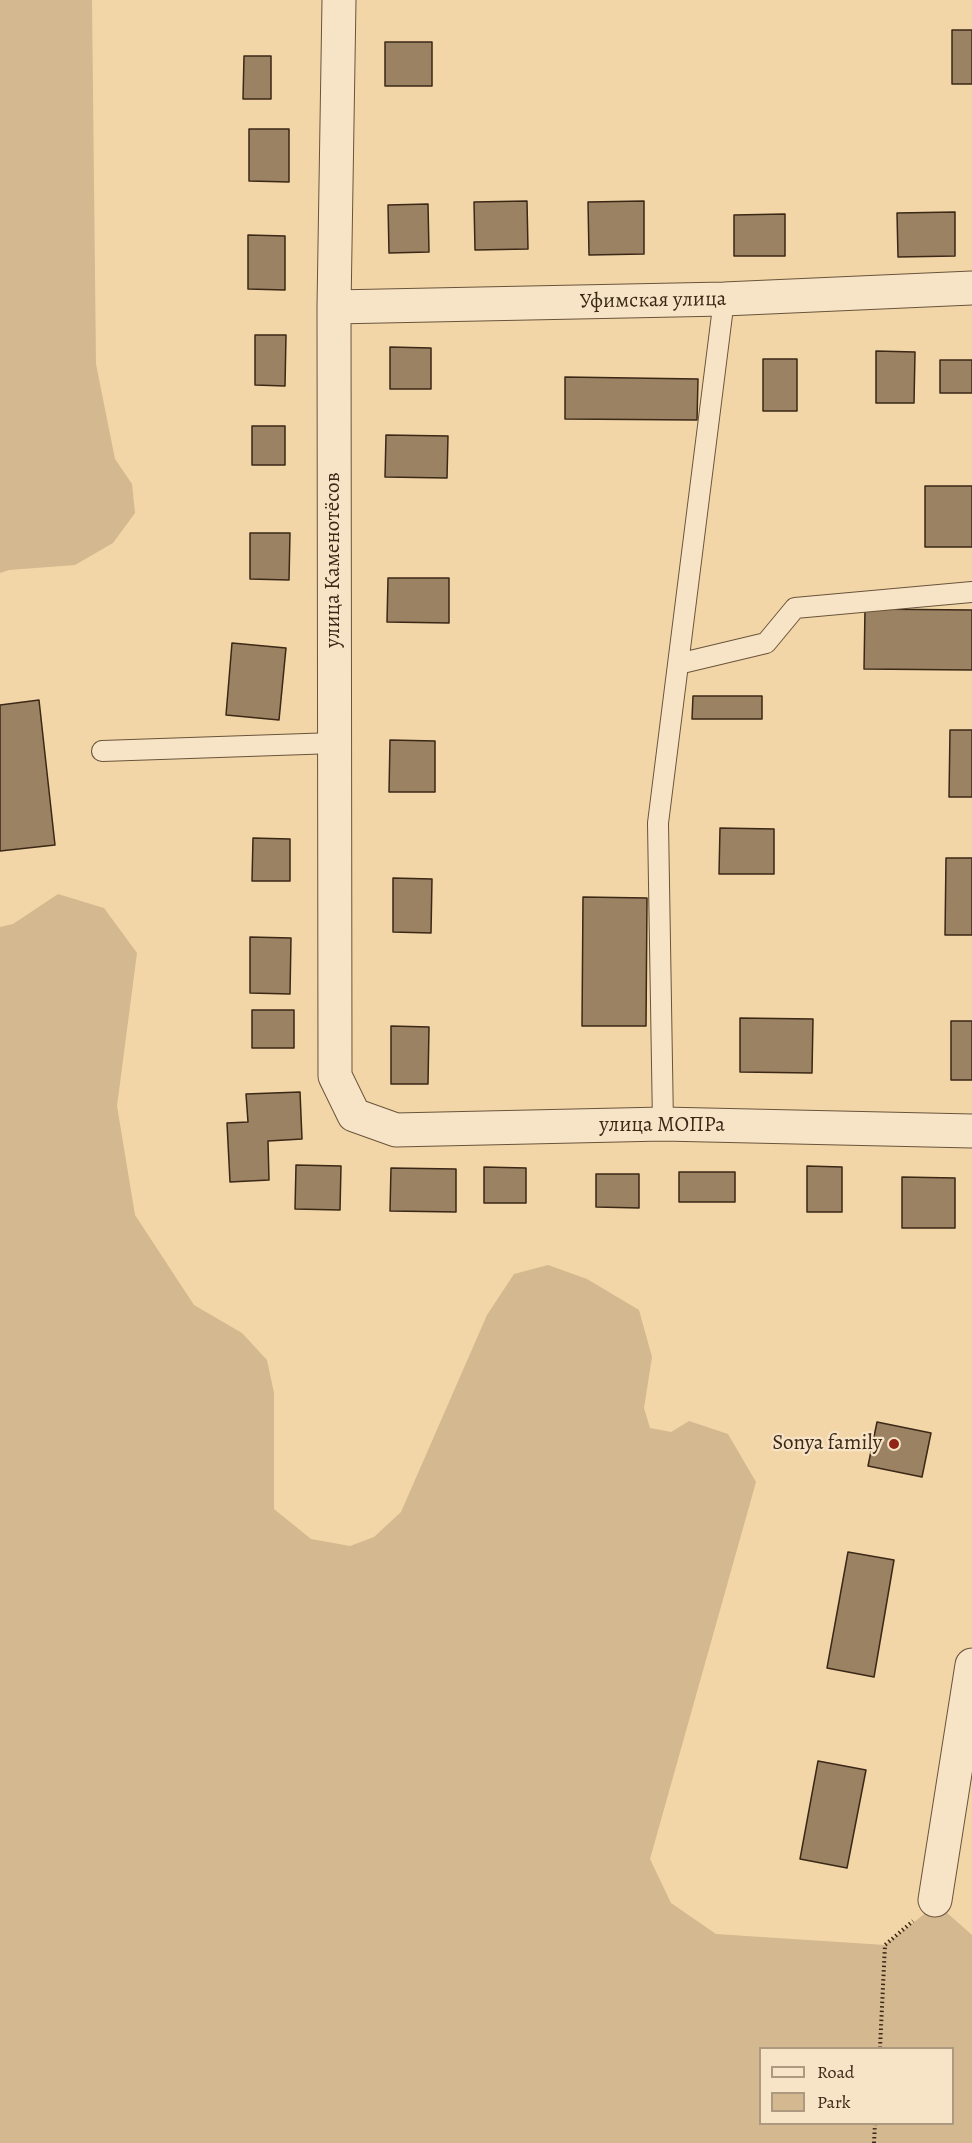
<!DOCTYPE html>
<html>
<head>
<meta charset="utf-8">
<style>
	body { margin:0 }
	#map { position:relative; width:972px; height:2143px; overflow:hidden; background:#f3d6a7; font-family:Alegreya,serif }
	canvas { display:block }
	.legend { position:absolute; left:759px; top:2047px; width:195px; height:78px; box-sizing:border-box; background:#f7e4c6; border:2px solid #ac9980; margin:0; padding:8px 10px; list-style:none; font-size:18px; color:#3b2817 }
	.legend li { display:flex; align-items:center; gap:12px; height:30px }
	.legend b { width:30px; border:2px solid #ac9980 }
</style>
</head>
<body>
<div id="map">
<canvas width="972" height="2143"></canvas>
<ul class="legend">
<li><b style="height:8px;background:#f7e4c6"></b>Road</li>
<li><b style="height:16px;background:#d4b88f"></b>Park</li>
</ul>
</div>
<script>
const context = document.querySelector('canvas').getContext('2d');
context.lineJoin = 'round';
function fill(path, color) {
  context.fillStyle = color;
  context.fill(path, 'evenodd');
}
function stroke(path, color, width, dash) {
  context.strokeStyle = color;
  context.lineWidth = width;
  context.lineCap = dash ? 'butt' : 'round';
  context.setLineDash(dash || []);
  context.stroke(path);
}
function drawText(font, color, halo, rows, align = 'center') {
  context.font = font + ' Alegreya,serif';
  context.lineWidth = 4.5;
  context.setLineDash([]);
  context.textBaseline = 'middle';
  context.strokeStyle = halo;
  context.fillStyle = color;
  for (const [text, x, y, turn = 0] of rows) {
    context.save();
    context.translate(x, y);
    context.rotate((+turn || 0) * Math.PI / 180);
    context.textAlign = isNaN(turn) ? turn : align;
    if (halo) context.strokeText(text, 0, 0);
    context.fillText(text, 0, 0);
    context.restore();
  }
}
fill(new Path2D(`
	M 0,0 L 92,0 L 96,364 L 115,459 L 132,484 L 135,513 L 113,543 L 75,565 L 9,570 L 0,573 Z
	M 58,894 L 104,908 L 137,953 L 117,1106 L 135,1215 L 194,1305 L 242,1333 L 267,1360 L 274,1393 L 274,1509 L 311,1539 L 350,1546 L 374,1537 L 401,1512 L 487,1315 L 514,1274 L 548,1265 L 587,1279 L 639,1310 L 652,1357 L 644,1408 L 650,1428 L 671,1432 L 689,1421 L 728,1434 L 756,1482 L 650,1859 L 671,1903 L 716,1934 L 885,1945 L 937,1904 L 972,1935 L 972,2143 L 0,2143 L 0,927 L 13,924 ZM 760,2048 L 952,2048 L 952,2124 L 760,2124 Z`), '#d4b88f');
const building = new Path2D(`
	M 952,30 L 972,30 L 972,84 L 952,84 Z
	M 385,42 L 432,42 L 432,86 L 385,86 Z
	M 244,56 L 271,56 L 271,99 L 243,99 Z
	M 249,129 L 289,129 L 289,182 L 249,181 Z
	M 527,201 L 528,249 L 475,250 L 474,202 Z
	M 644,201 L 644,254 L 589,255 L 588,202 Z
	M 428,204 L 429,252 L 389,253 L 388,205 Z
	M 955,212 L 955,256 L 898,257 L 897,213 Z
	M 785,214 L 785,256 L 734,256 L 734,215 Z
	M 248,235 L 285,236 L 285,290 L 248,289 Z
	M 255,335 L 286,335 L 285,386 L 255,385 Z
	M 390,347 L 431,348 L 431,389 L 390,389 Z
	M 876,351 L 915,352 L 914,403 L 876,403 Z
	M 763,359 L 797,359 L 797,411 L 763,411 Z
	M 940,360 L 972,360 L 972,393 L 940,393 Z
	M 565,377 L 698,379 L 697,420 L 565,419 Z
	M 252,426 L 285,426 L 285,465 L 252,465 Z
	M 386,435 L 448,436 L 447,478 L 385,477 Z
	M 925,486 L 972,486 L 972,547 L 925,547 Z
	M 250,533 L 290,533 L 289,580 L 250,579 Z
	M 388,578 L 449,578 L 449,623 L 387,622 Z
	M 865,609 L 972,610 L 972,670 L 864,669 Z
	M 232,643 L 286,648 L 279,720 L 226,715 Z
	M 693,696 L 762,696 L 762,719 L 692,719 Z
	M 39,700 L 55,845 L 0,851 L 0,705 Z
	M 950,730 L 972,730 L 972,797 L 949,797 Z
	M 390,740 L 435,741 L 435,792 L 389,792 Z
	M 720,828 L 774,829 L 774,874 L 719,874 Z
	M 253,838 L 290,839 L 290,881 L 252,881 Z
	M 946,858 L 972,858 L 972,935 L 945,935 Z
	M 393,878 L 432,879 L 431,933 L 393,932 Z
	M 583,897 L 647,898 L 646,1026 L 582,1026 Z
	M 250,937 L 291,938 L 290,994 L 250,993 Z
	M 252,1010 L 294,1010 L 294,1048 L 252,1048 Z
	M 740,1018 L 813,1019 L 812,1073 L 740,1072 Z
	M 951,1021 L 972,1021 L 972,1080 L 951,1080 Z
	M 391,1026 L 429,1027 L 428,1084 L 391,1084 Z
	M 300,1092 L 302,1139 L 268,1141 L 269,1180 L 230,1182 L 227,1123 L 248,1122 L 246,1094 Z
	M 296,1165 L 341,1166 L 340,1210 L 295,1209 Z
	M 807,1166 L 842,1167 L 842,1212 L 807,1212 Z
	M 484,1167 L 526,1168 L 526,1203 L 484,1203 Z
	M 391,1168 L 456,1169 L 456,1212 L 390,1211 Z
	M 679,1172 L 735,1172 L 735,1202 L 679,1202 Z
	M 596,1174 L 639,1174 L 639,1208 L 596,1207 Z
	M 902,1177 L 955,1178 L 955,1228 L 902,1228 Z
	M 877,1422 L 931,1433 L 922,1477 L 868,1466 Z
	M 848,1552 L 894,1560 L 874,1677 L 827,1668 Z
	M 818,1761 L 866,1770 L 847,1868 L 800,1859 Z`);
fill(building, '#9b8262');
stroke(building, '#3b2817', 1.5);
const lane = new Path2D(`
	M 678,664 L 766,643 L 795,608 L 972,592
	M 102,751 L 335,743
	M 663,1124 L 658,823 L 724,299`);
const street = new Path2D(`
	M 339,0 L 334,307 L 335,1076 L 354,1115 L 396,1130 L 663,1124 L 972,1131
	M 334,307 L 724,299 L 972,288
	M 935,1900 L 972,1665`);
stroke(lane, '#69543b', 22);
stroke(street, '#69543b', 35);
stroke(new Path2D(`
	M 880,2048 L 885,1945 L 913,1921
	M 874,2143 L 875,2124`), '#3b2817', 4, [1.5, 3]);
stroke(lane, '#f7e4c6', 20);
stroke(street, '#f7e4c6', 33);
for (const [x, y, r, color] of [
	[894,1444,6,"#8f2418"]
]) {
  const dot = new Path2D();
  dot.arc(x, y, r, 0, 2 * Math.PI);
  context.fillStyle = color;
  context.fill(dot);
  stroke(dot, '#f7e4c6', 2);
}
drawText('21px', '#3b2817', '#f7e4c6', [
	["Уфимская улица",653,301,-1],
	["улица Каменотёсов",334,560,-90],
	["улица МОПРа",662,1126]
]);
drawText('21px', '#3b2817', '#f7e4c6', [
	["Sonya family",882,1444]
], 'right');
</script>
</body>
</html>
